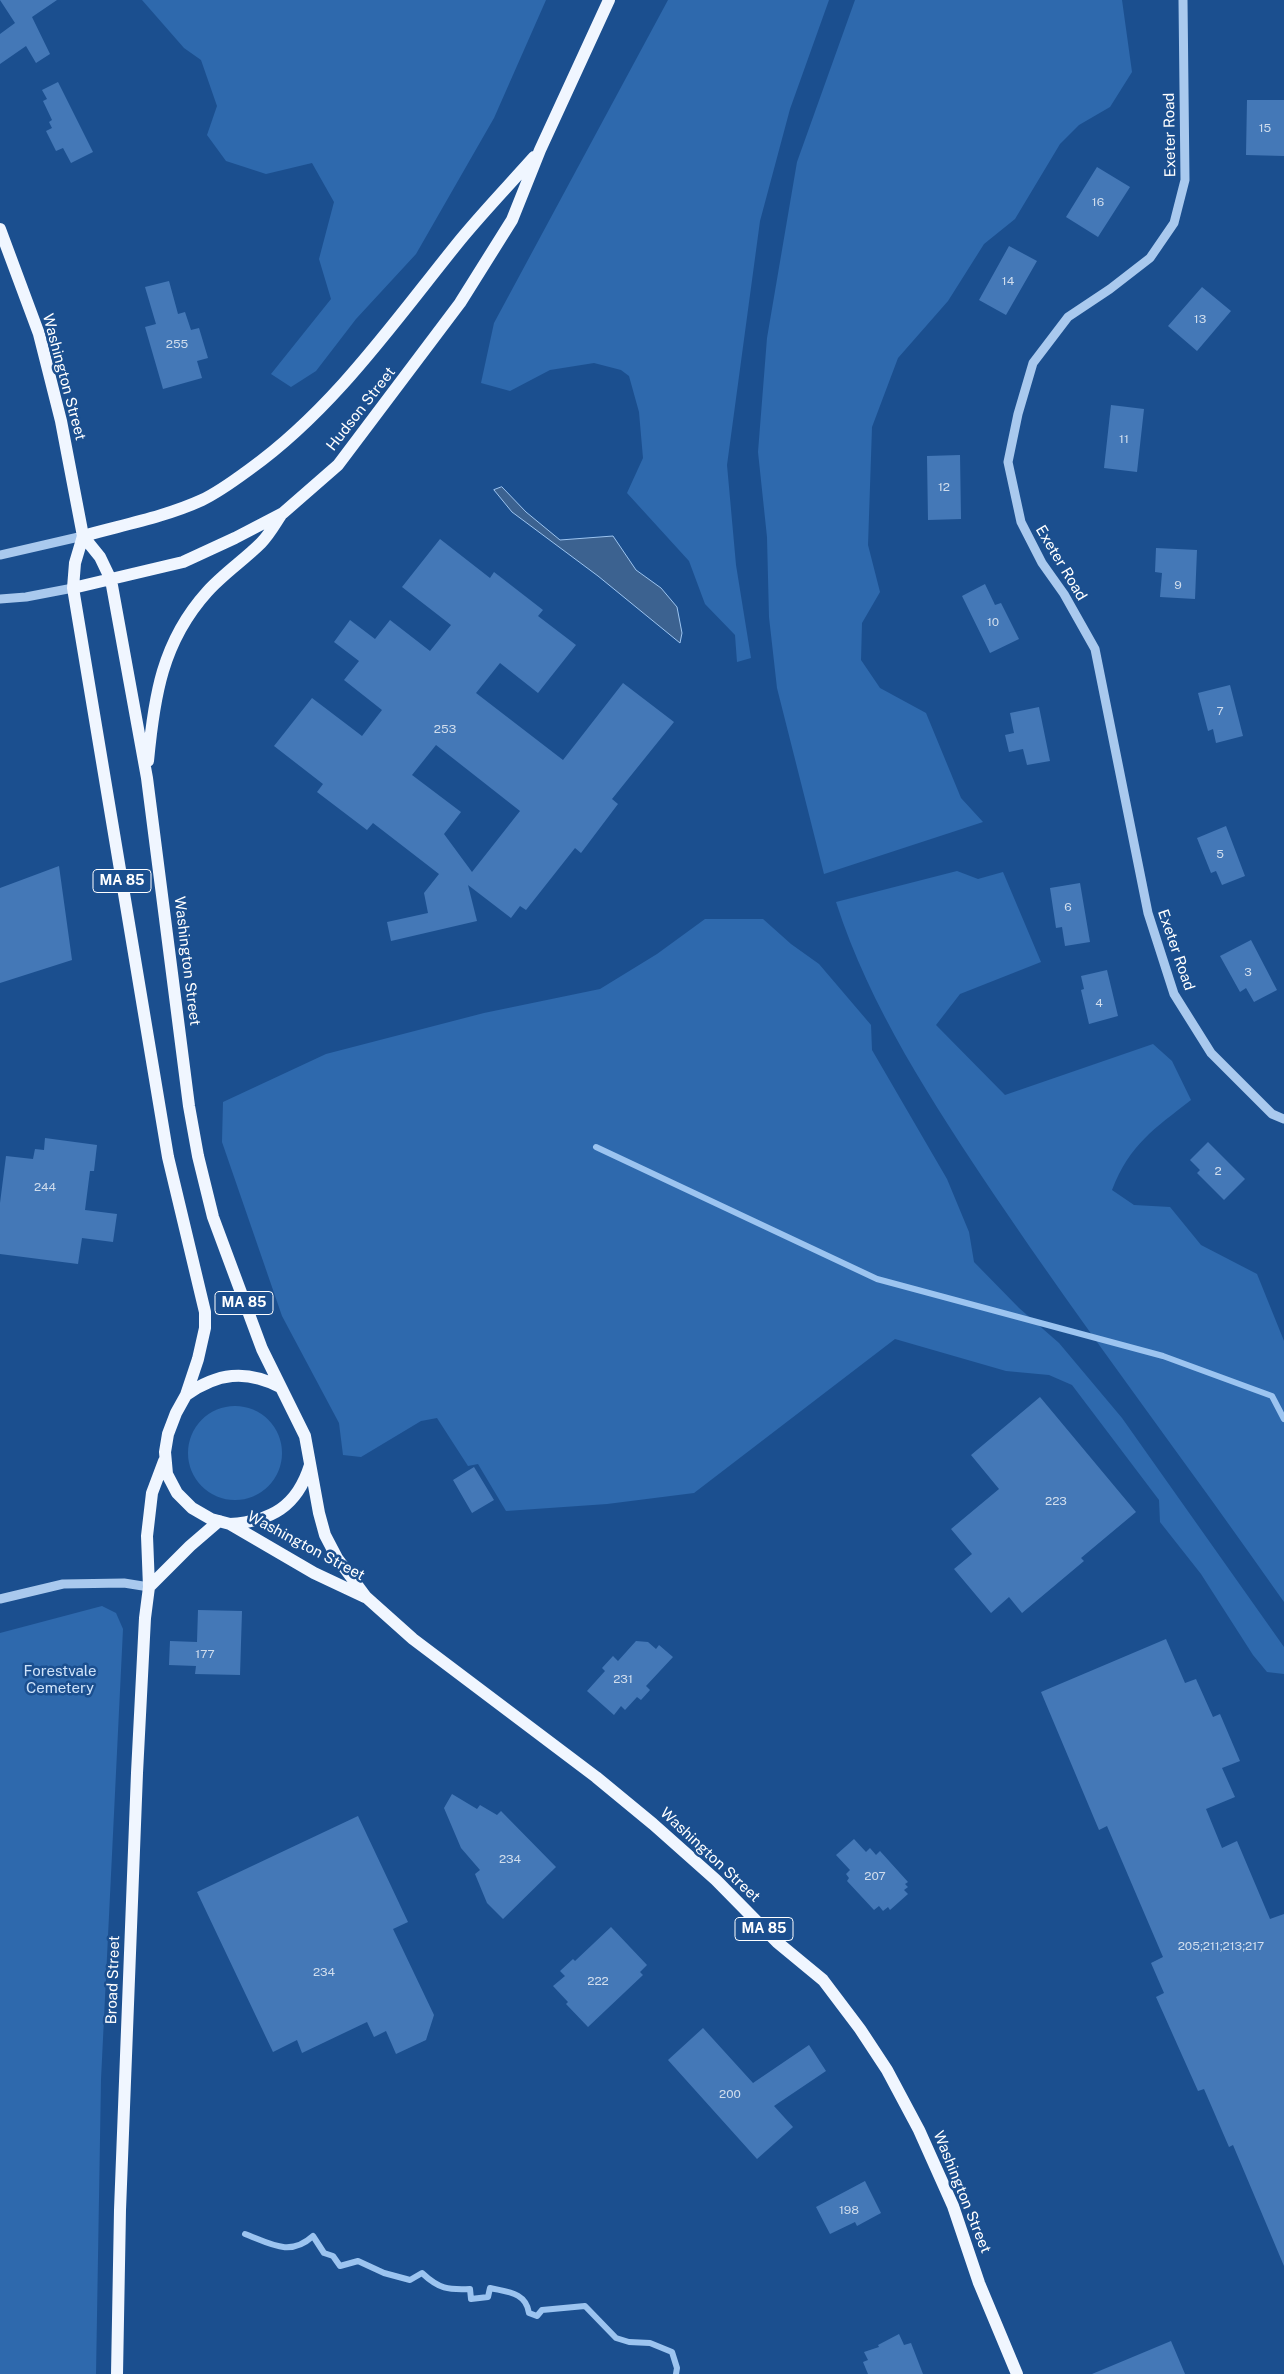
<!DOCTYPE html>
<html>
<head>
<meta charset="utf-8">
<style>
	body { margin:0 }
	canvas { display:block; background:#1b4f8f }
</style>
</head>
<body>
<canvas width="1284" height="2374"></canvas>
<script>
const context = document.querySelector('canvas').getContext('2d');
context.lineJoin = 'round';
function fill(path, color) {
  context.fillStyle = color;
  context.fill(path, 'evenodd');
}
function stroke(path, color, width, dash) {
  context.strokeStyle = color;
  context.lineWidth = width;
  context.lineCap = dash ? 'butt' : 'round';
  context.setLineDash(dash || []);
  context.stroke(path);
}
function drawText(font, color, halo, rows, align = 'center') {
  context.font = font + ' "Public Sans",sans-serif';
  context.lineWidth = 5;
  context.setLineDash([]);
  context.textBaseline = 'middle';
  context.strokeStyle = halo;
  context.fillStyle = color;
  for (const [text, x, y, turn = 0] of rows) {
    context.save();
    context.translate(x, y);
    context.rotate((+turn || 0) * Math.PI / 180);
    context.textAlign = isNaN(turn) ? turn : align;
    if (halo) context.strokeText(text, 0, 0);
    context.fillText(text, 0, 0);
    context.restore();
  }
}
fill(new Path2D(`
	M 142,0 L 546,0 L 494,118 L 416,254 L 356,319 L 316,371 L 291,387 L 271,374 L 331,299 L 319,259 L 334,202 L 312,163 L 266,174 L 226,161 L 207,135 L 217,106 L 201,60 L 184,48 Z
	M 668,0 L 829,0 L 790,109 L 760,221 L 727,465 L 736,565 L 751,658 L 737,662 L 735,635 L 705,604 L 689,561 L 627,493 L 643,458 L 639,412 L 629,376 L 621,370 L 594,363 L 550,370 L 510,391 L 481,383 L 494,323 Z
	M 855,0 L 1122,0 L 1132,72 L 1110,107 L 1079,125 L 1060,144 L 1015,219 L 984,244 L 948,301 L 898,358 L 872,427 L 868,545 L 880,592 L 862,623 L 861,660 L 880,688 L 926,713 L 961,798 L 983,822 L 824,874 L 777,688 L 769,617 L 767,537 L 758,452 L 767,338 L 797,162 Z
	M 957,871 L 978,879 L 1003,872 L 1041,962 L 960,994 L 936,1025 L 1005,1095 L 1153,1044 L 1172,1061 L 1191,1100 C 1154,1129 1130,1144 1112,1190 L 1134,1205 L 1170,1207 L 1201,1245 L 1257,1274 L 1284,1341 L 1284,1602 C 1189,1466 1088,1334 995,1196 C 933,1103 870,1008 836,902 Z
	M 705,919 L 763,919 L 791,944 L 819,964 L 871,1025 L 872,1050 L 947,1179 L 969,1232 L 974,1262 L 1019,1308 L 1059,1343 L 1122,1418 L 1284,1647 L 1284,1674 L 1267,1672 L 1253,1655 L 1201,1574 L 1160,1522 L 1159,1500 L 1072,1385 L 1049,1375 L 1006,1371 L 895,1339 L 694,1493 L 607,1504 L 506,1511 L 478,1464 L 468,1466 L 437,1418 L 421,1421 L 361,1457 L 343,1455 L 339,1423 L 282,1316 L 222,1142 L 223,1102 L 326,1054 L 484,1013 L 600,989 L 657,954 Z
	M188 1453a47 47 0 1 1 94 0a47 47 0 1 1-94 0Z
	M 102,1606 L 116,1613 L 123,1629 L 101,2079 L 96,2374 L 0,2374 L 0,1633 Z`), '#2e69ad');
const water = new Path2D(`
	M 502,487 L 526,512 L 560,540 L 613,536 L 636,570 L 661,588 L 677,607 L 682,633 L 680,643 L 598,576 L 512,512 L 494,490 Z`);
fill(water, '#3c6290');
stroke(water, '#9cc4f0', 1);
stroke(new Path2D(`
	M 596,1147 L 877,1279 L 1163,1356 L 1272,1396 L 1284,1419
	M 245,2234 C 271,2244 290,2257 313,2236 L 324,2253 L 333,2256 L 340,2266 L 358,2261 L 384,2273 L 410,2280 L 422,2273 C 439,2289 448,2290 470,2289 L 471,2299 L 488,2297 L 490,2288 C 507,2292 526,2292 529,2313 L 537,2316 L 542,2310 L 585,2306 L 616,2338 L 629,2342 L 650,2343 L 672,2352 L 677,2368 L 676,2374`), '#9cc4f0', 6);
fill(new Path2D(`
	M 0,0 L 57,0 L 32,17 L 50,54 L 36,63 L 26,46 L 0,64 L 0,34 L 15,23 Z
	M 58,82 L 93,152 L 71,163 L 63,148 L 56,151 L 46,131 L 52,128 L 49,122 L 52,120 L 43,101 L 47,99 L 42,90 Z
	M 1247,100 L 1284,100 L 1284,156 L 1246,155 Z
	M 1097,167 L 1130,187 L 1098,237 L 1066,217 Z
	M 1009,246 L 1037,261 L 1006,315 L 979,300 Z
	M 169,281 L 178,314 L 185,312 L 191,330 L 199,328 L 208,358 L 197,361 L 202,378 L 163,389 L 145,327 L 156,324 L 145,287 Z
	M 1202,287 L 1231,311 L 1197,351 L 1168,326 Z
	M 1111,405 L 1144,409 L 1137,472 L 1104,468 Z
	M 960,455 L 961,519 L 928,520 L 927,456 Z
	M 440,539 L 490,578 L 494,572 L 543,610 L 538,616 L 576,645 L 538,693 L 500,663 L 476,693 L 563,760 L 623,683 L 674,722 L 612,799 L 618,804 L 581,853 L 575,848 L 526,910 L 520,906 L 511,918 L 468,885 L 477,921 L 391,941 L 387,922 L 428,913 L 424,893 L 439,874 L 373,823 L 367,830 L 317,792 L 323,784 L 274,746 L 312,698 L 362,736 L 382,710 L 344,680 L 359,661 L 334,642 L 350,620 L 375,639 L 390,620 L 430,651 L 451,625 L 402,587 ZM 436,745 L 520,811 L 472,872 L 444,834 L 461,812 L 412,775 Z
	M 1156,548 L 1197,550 L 1195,599 L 1160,597 L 1162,573 L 1155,572 Z
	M 985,584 L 995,605 L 1001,603 L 1019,639 L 990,653 L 962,596 Z
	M 1230,685 L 1243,736 L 1216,743 L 1213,729 L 1208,731 L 1198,693 Z
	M 1039,707 L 1050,761 L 1027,765 L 1023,749 L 1009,752 L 1005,735 L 1014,733 L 1010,713 Z
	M 1226,826 L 1245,876 L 1222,885 L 1216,871 L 1211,873 L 1197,838 Z
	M 59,866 L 72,960 L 0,983 L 0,888 Z
	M 1080,883 L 1090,942 L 1065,946 L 1062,927 L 1056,928 L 1050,888 Z
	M 1251,940 L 1277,990 L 1254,1002 L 1246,988 L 1240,992 L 1220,956 Z
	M 1107,970 L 1118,1016 L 1089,1024 L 1081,990 L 1084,989 L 1081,976 Z
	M 45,1138 L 97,1145 L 94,1171 L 90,1171 L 85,1210 L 117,1214 L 113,1242 L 82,1238 L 78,1264 L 0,1254 L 0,1203 L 6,1156 L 33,1159 L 35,1149 L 44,1150 Z
	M 1208,1142 L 1245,1179 L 1224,1200 L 1197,1173 L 1200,1170 L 1190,1160 Z
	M 1040,1397 L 1136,1512 L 1081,1558 L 1084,1561 L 1022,1613 L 1009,1597 L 991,1613 L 954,1569 L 972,1554 L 951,1529 L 999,1489 L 971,1455 Z
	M 474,1467 L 494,1500 L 472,1513 L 453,1480 Z
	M 198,1610 L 242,1611 L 240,1675 L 195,1674 L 196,1666 L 169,1665 L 170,1641 L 197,1642 Z
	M 1166,1639 L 1185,1683 L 1196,1679 L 1213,1717 L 1220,1714 L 1240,1761 L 1222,1768 L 1235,1797 L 1206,1809 L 1222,1848 L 1237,1841 L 1270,1919 L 1284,1914 L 1284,2266 L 1233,2145 L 1229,2147 L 1204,2089 L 1198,2091 L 1156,1997 L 1164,1993 L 1151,1963 L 1163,1957 L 1107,1826 L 1099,1830 L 1041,1692 Z
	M 636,1641 L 648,1642 L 656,1649 L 659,1645 L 673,1657 L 646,1686 L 650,1690 L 641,1700 L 637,1697 L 625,1710 L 621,1706 L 614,1715 L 587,1691 L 605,1671 L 602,1668 L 613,1656 L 618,1661 Z
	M 452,1794 L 477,1809 L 480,1805 L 497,1815 L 501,1811 L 556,1867 L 503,1919 L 487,1903 L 475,1874 L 480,1870 L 461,1848 L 444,1808 Z
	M 358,1816 L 408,1922 L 393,1929 L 434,2015 L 426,2040 L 396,2054 L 386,2031 L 374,2037 L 367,2022 L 302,2053 L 297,2040 L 273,2052 L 197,1892 Z
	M 854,1839 L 866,1852 L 870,1848 L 876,1855 L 880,1851 L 908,1882 L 905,1884 L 908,1887 L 904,1890 L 908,1894 L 890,1910 L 888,1907 L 883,1911 L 879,1906 L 874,1910 L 847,1881 L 849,1878 L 846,1874 L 850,1870 L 836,1855 Z
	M 611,1927 L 647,1965 L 640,1972 L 643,1975 L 588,2027 L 566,2004 L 568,2002 L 553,1986 L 565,1976 L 560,1971 L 573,1959 L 575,1961 Z
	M 703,2028 L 753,2083 L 809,2045 L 826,2071 L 774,2106 L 793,2127 L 757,2159 L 668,2060 Z
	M 865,2181 L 881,2213 L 857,2226 L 855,2222 L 830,2234 L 816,2207 Z
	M 899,2334 L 904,2345 L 911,2343 L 923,2374 L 868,2374 L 863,2362 L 868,2360 L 864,2352 L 879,2347 L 878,2345 Z
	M 1171,2341 L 1185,2374 L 1092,2374 Z`), '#4478b7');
stroke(new Path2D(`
	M 1183,0 L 1185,180 L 1174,223 L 1150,258 L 1110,289 L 1068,317 L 1033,363 L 1018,414 L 1008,462 L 1021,522 L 1042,563 L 1064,594 L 1095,649 L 1148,913 L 1174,994 L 1211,1053 L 1272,1114 L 1284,1119
	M 0,555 L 83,536
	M 0,599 L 26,597 L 73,588
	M 0,1599 L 63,1584 L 124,1583 L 149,1587`), '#a9c9ee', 9);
stroke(new Path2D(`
	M 0,229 L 39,334 L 61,421 L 83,536 L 75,563 L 73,588 L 168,1157 L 205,1312 L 205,1328 L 198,1359 L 186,1395 L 176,1413 L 168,1434 L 165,1452 L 167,1474 L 177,1493 L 192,1508 L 211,1519 L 230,1524 L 314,1573 L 365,1597
	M 83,536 L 100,557 L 111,580 L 147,778 L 189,1106 L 198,1156 L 213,1217 L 262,1349 L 305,1436 L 319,1513 L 325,1535 L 337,1558 L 366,1597 L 413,1639 L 596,1777 L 653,1824 L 716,1880 L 777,1942 L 823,1980 L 860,2029 L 887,2070 L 919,2130 L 953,2206 L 979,2283 L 1017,2374
	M 83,536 C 122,525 165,517 202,500 C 219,492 235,480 250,469 C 335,408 396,319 461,239 C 484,211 510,184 534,157
	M 73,588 L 183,562 L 235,538 L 283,513 L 338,465 L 460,303 L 512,220 L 540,150 L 609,0
	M 148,761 C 154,697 162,642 207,592 C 223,574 244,560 261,543 C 269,535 275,524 281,515
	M 186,1395 C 217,1373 246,1369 280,1387
	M 230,1524 C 271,1521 297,1507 310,1465
	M 149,1587 L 190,1546 L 219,1521
	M 117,2374 L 120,2210 L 137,1773 L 145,1618 L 149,1587 L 147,1536 L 152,1493 L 164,1461`), '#f0f6ff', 12);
drawText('12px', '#d0dded', null, [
	["15",1265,128],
	["16",1098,202],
	["14",1008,281],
	["13",1200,319],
	["255",177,344],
	["11",1124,439],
	["12",944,487],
	["9",1178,585],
	["10",993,622],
	["7",1220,711],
	["253",445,729],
	["5",1220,854],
	["6",1068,907],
	["3",1248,972],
	["4",1099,1003],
	["2",1218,1171],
	["244",45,1187],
	["223",1056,1501],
	["177",205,1654],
	["231",623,1679],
	["234",510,1859],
	["207",875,1876],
	["205;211;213;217",1221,1946],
	["234",324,1972],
	["222",598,1981],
	["200",730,2094],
	["198",849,2210]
]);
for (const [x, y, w] of [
	[122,881,58],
	[244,1303,58],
	[764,1929,58]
]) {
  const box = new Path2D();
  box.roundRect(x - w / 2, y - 11.5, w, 23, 4);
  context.fillStyle = '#1b4f8f';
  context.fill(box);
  stroke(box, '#fff', 1);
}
drawText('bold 14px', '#fff', null, [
	["MA 85",122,881],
	["MA 85",244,1303],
	["MA 85",764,1929]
]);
drawText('15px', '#fff', '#1b4f8f', [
	["Exeter Road",1170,135,-91],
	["Washington Street",64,377,75],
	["Hudson Street",361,409,-52],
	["Exeter Road",1061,563,59],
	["Exeter Road",1176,950,71],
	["Washington Street",187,961,83],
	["Washington Street",306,1546,28],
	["Washington Street",710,1855,43],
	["Broad Street",113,1980,-88],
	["Washington Street",962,2192,68]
]);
drawText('15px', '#cfe3fa', '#1b4f8f', [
	["Forestvale",60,1671],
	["Cemetery",60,1688]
]);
</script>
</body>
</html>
